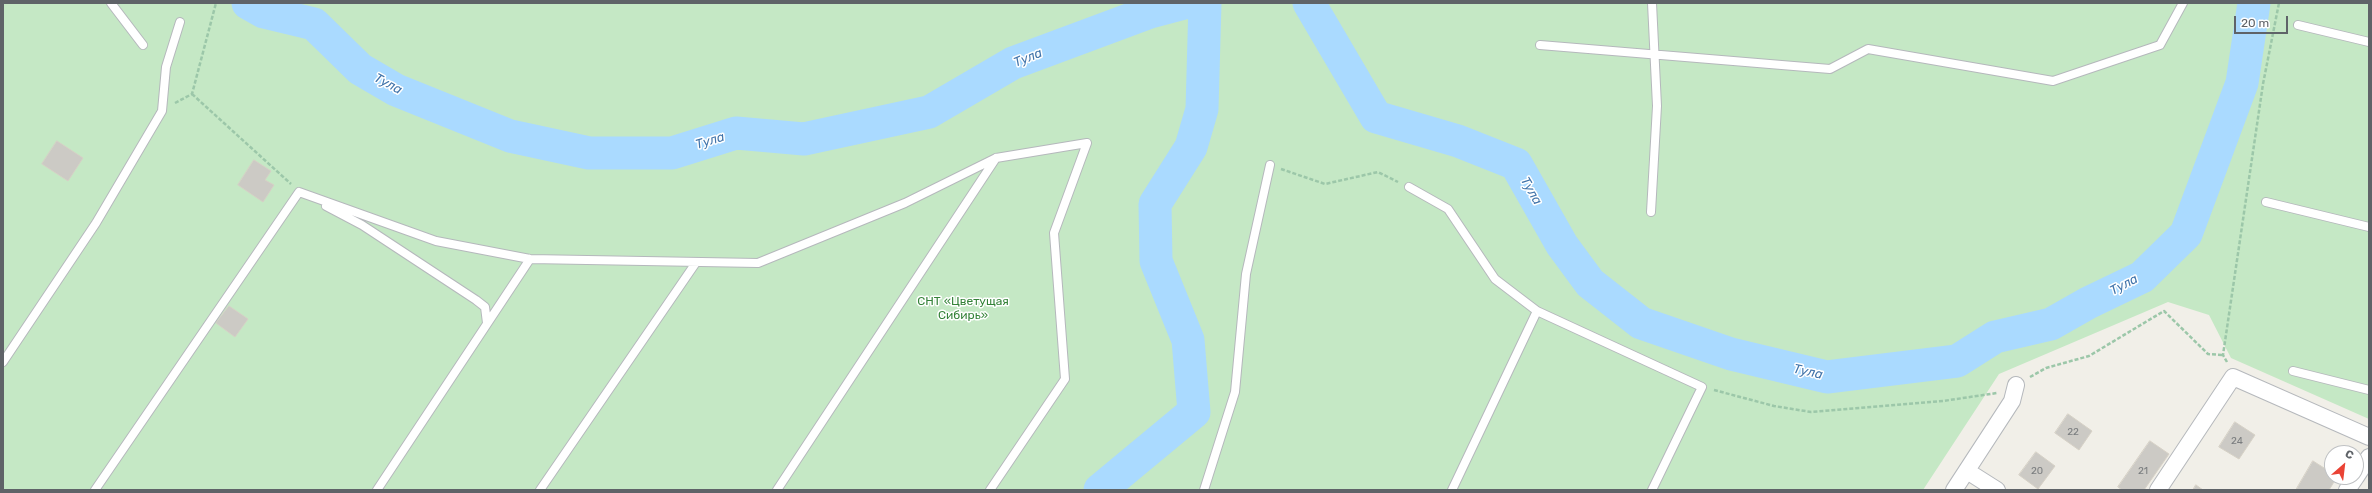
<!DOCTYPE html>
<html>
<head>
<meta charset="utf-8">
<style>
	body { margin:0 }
	#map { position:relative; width:2372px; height:493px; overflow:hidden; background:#f1efe8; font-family:Rubik,sans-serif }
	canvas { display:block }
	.frame { position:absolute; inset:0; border:4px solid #5f6368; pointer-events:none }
	.north { position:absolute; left:2324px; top:445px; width:40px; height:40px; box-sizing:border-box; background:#fff; border:1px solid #bfc1c3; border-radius:50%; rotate:28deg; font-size:11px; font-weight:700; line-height:16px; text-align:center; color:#5f6368 }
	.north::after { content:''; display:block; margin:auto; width:14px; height:18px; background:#ea4335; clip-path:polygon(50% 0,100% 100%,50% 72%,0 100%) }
	.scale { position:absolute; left:2234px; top:16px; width:54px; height:18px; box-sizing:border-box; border:2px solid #5f6368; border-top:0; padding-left:5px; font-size:12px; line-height:14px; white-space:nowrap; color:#5f6368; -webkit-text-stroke:3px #fff; paint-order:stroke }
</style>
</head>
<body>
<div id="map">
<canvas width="2372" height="493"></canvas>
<div class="frame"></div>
<div class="north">С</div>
<div class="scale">20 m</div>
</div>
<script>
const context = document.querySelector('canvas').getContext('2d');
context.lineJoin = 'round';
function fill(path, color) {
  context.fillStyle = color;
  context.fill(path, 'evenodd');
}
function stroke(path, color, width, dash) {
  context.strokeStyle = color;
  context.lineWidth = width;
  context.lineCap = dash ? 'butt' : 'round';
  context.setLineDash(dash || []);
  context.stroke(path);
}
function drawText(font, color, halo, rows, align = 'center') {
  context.font = font + ' Rubik,sans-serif';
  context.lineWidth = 3;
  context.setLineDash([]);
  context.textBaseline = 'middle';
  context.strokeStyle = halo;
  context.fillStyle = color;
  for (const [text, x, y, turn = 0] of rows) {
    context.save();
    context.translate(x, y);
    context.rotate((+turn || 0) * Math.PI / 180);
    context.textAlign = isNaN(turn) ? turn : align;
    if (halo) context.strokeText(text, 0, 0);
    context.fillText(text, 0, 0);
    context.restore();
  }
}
fill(new Path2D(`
	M 3,3 L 2369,3 L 2369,419 L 2231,358 L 2209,315 L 2168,302 L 1999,374 L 1923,490 L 3,490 Z`), '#c5e8c5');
stroke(new Path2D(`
	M 248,3 L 264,12 L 314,24 L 360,69 L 396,90 L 510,136 L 589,153 L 672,153 L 736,133 L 804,139 L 929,112 L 1013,63 L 1150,12 L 1184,3
	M 1309,3 L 1376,117 L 1458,141 L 1516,164 L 1562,245 L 1590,283 L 1641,323 L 1731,354 L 1827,377 L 1957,361 L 1995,337 L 2051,324 L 2088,303 L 2142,277 L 2186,234 L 2242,83 L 2254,3
	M 1100,490 L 1194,412 L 1188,340 L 1156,261 L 1155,204 L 1191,147 L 1202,109 L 1205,3`), '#aadaff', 33);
const building = new Path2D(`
	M 57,141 L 83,158 L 68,181 L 42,164 Z
	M 254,160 L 271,171 L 265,180 L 274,185 L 263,202 L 238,185 Z
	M 229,306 L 248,319 L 235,337 L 216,323 Z
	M 2068,414 L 2092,431 L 2079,450 L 2055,433 Z
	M 2235,422 L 2255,435 L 2239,459 L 2219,447 Z
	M 2150,441 L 2169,454 L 2144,490 L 2122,490 L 2118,487 Z
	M 2036,452 L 2055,466 L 2038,489 L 2019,475 Z
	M 2313,461 L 2332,473 L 2332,477 L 2337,477 L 2329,490 L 2296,490 Z
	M 2196,485 L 2203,490 L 2193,490 Z`);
fill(building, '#cccac5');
stroke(building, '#d6d1c6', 1);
const lane = new Path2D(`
	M 111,3 L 143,45
	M 2298,25 L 2369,42
	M 1540,45 L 1830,69 L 1868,49 L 2053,81 L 2160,45 L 2183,3
	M 1409,187 L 1448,209 L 1495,279 L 1537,311 L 1702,387 L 1652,490
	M 299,192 L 436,241 L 530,259 L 758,263 L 905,203 L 996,158 L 1087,143 L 1054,233 L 1065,379 L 990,490
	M 2266,202 L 2369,227
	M 326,206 L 362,225 L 476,300 L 485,307 L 487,323
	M 1651,212 L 1657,106 L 1652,3
	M 3,362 L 96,223 L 162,111 L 166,67 L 180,22
	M 2293,371 L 2369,390
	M 95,490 L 299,192
	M 377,490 L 530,259
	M 540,490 L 695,264
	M 777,490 L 996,158
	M 1204,490 L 1235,392 L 1246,274 L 1270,165
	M 1452,490 L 1537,311`);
const street = new Path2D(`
	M 1967,471 L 1997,490
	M 2356,477 L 2369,457
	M 1954,490 L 2012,401 L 2016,385
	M 2158,490 L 2233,377 L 2369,437
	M 2347,490 L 2356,477`);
stroke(lane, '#b5b8bc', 10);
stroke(street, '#b5b8bc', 18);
stroke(new Path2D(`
	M 192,94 L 291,184
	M 175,103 L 192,94 L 216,3
	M 1281,169 L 1325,184 L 1378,172 L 1398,182
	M 2227,362 L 2223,355 L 2263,84 L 2279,3
	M 2030,377 L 2046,368 L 2089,356 L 2164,311 L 2208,354 L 2223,355
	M 1714,390 L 1774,406 L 1811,412 L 1943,401 L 1997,393`), '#9cc7a9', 2.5, [4, 2]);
stroke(lane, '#fff', 8);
stroke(street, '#fff', 16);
drawText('10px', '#7a7d7f', null, [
	["22",2073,432],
	["24",2237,441],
	["20",2037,471],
	["21",2143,471]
]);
drawText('12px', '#348238', '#fff', [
	["СНТ «Цветущая",963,302],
	["Сибирь»",963,316]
]);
drawText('italic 13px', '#4174aa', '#fff', [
	["Тула",1028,58,-22],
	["Тула",388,84,28],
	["Тула",710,141,-17],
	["Тула",1531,191,60],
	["Тула",2124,285,-28],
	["Тула",1808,372,12]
]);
</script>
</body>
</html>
